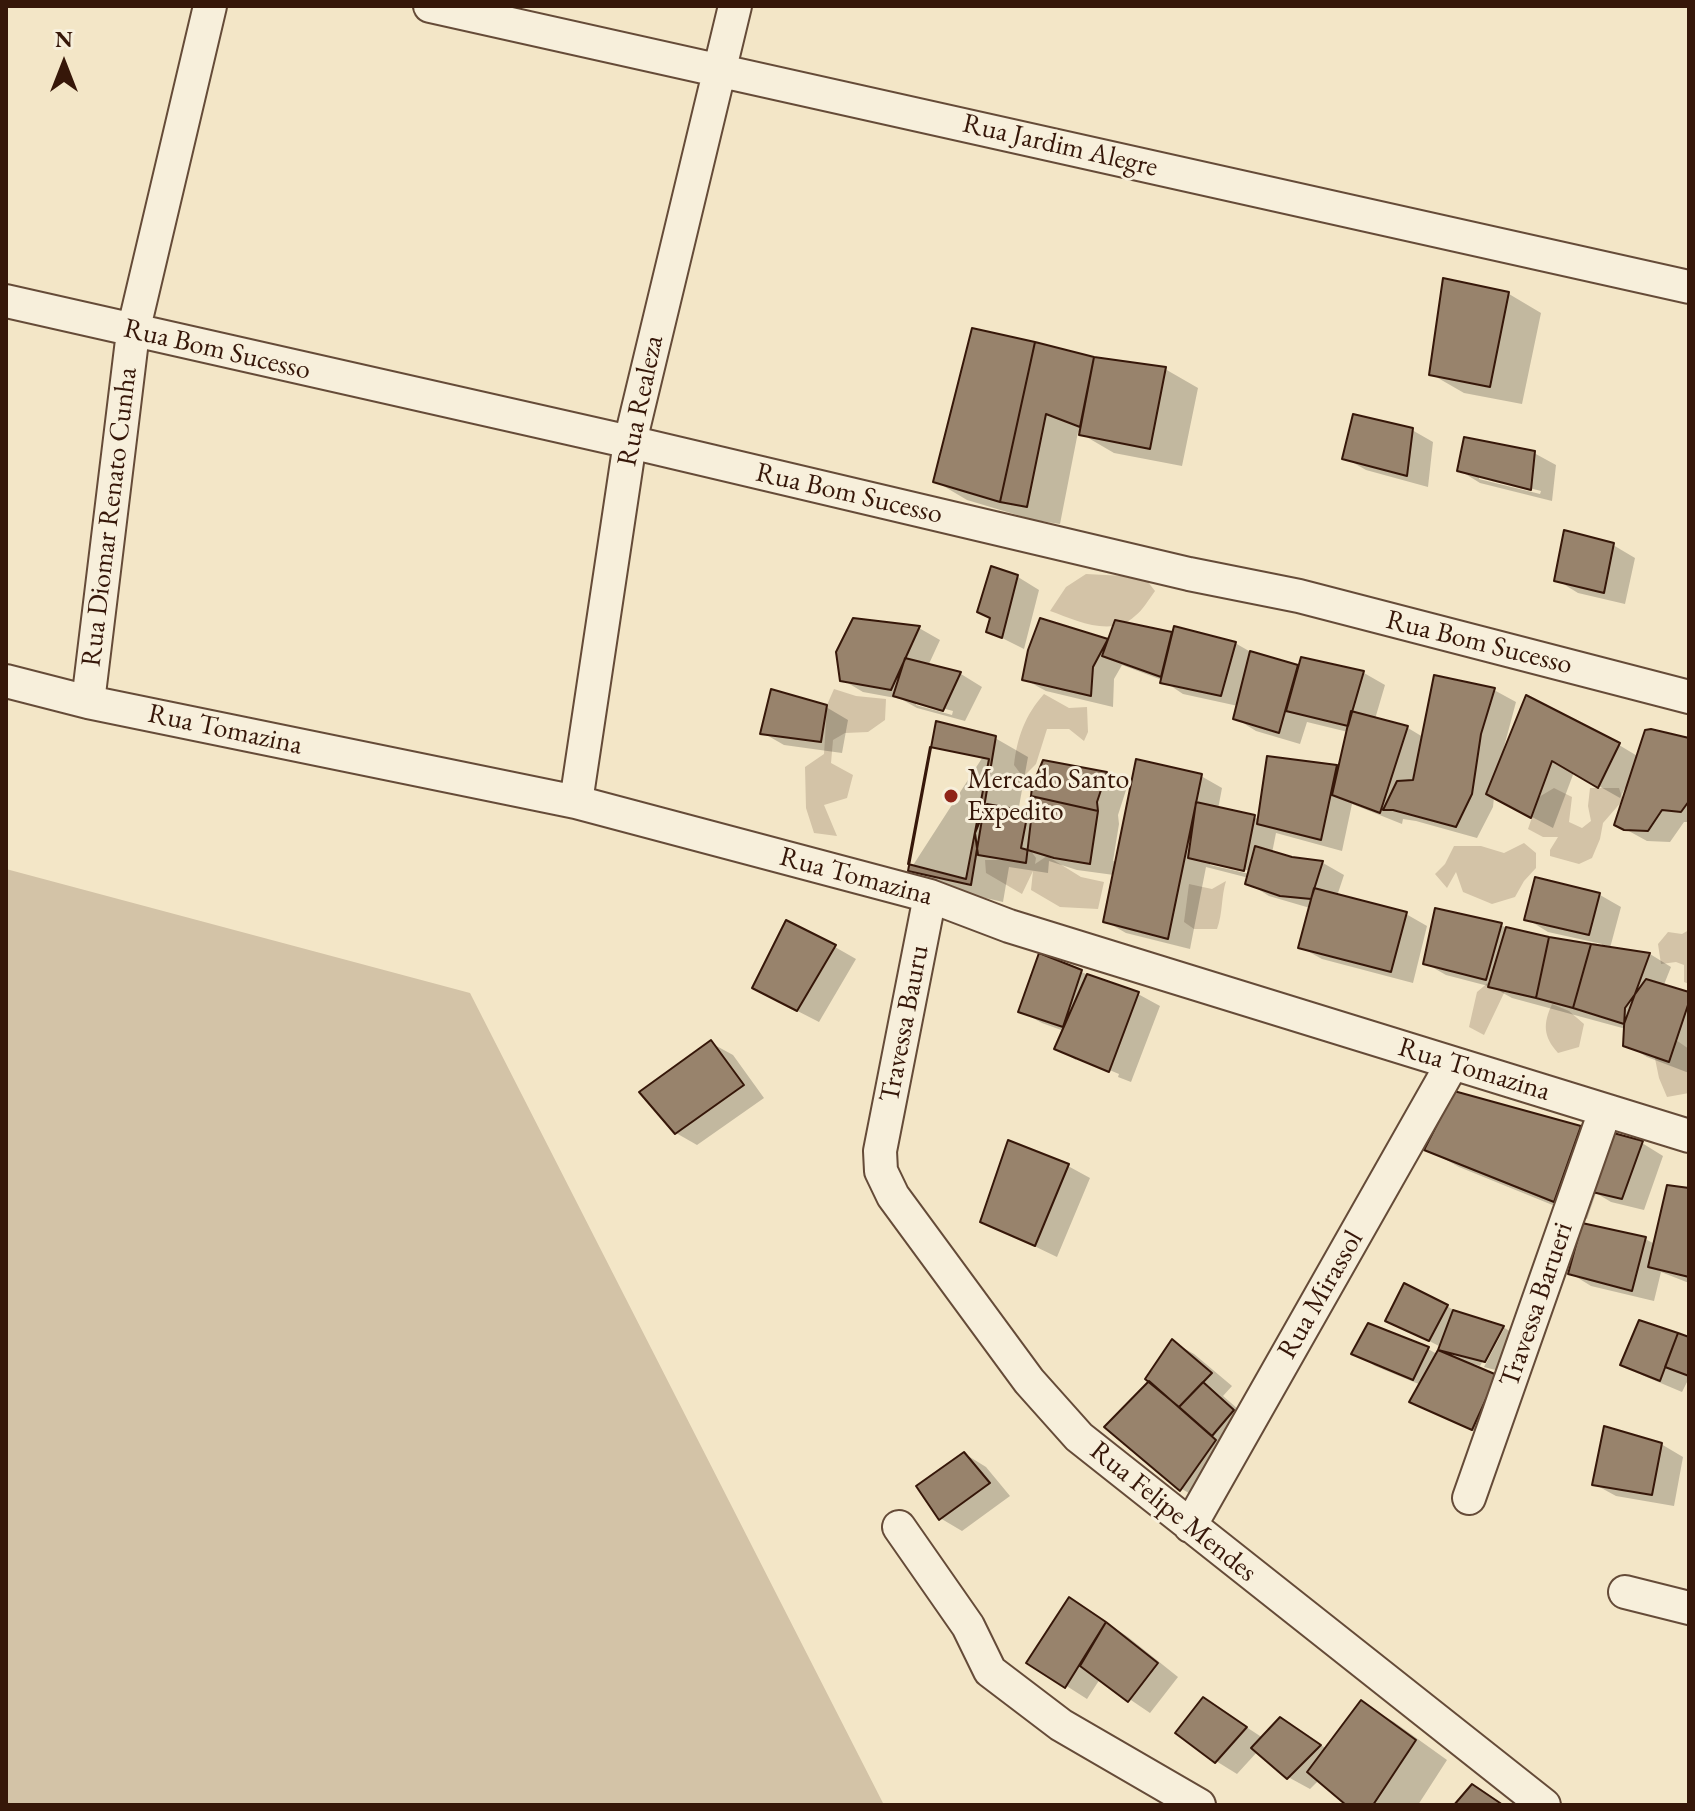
<!DOCTYPE html>
<html>
<head>
<meta charset="utf-8">
<style>
	body { margin:0 }
	#map { position:relative; width:1695px; height:1811px; overflow:hidden; background:#f3e6c7; font-family:"EB Garamond",serif }
	canvas { display:block }
	.frame { position:absolute; inset:0; border:8px solid #361709; pointer-events:none }
	.north { position:absolute; left:24px; top:24px; width:80px; height:80px; -webkit-text-stroke:6px #f7efdb; paint-order:stroke; rotate:0deg; font-size:22px; font-weight:700; line-height:32px; text-align:center; color:#361709 }
	.north::after { content:''; display:block; margin:auto; width:28px; height:36px; background:#361709; clip-path:polygon(50% 0,100% 100%,50% 72%,0 100%) }
</style>
</head>
<body>
<div id="map">
<canvas width="1695" height="1811"></canvas>
<div class="frame"></div>
<div class="north">N</div>
</div>
<script>
const context = document.querySelector('canvas').getContext('2d');
context.lineJoin = 'round';
function fill(path, color) {
  context.fillStyle = color;
  context.fill(path, 'evenodd');
}
function stroke(path, color, width, dash) {
  context.strokeStyle = color;
  context.lineWidth = width;
  context.lineCap = dash ? 'butt' : 'round';
  context.setLineDash(dash || []);
  context.stroke(path);
}
function drawText(font, color, halo, rows, align = 'center') {
  context.font = font + ' "EB Garamond",serif';
  context.lineWidth = 6;
  context.setLineDash([]);
  context.textBaseline = 'middle';
  context.strokeStyle = halo;
  context.fillStyle = color;
  for (const [text, x, y, turn = 0] of rows) {
    context.save();
    context.translate(x, y);
    context.rotate((+turn || 0) * Math.PI / 180);
    context.textAlign = isNaN(turn) ? turn : align;
    if (halo) context.strokeText(text, 0, 0);
    context.fillText(text, 0, 0);
    context.restore();
  }
}
fill(new Path2D(`
	M 1086,574 L 1144,577 L 1155,591 C 1149,599 1143,610 1135,616 C 1111,638 1076,620 1050,611 L 1066,587 Z
	M 834,689 L 856,696 L 886,699 L 885,720 L 868,732 L 845,733 L 833,740 L 831,763 L 853,775 L 847,798 L 824,805 L 837,836 L 814,833 L 806,808 L 805,767 L 824,754 L 827,705 Z
	M 1044,694 L 1069,708 L 1087,707 L 1088,732 L 1084,741 L 1069,729 L 1047,729 L 1036,764 L 1023,777 L 1014,765 C 1017,738 1025,715 1044,694 Z
	M 1554,788 L 1572,797 L 1569,822 L 1582,828 L 1591,821 L 1588,806 L 1590,788 L 1619,788 L 1623,800 L 1603,823 L 1600,839 L 1592,858 L 1579,864 L 1550,856 L 1550,850 L 1558,837 L 1543,837 L 1528,829 L 1539,797 Z
	M 1524,843 L 1536,853 L 1536,868 L 1524,881 L 1515,897 L 1492,904 L 1463,892 L 1456,872 L 1447,888 L 1435,874 L 1445,864 L 1454,846 L 1481,846 L 1504,853 Z
	M 1031,851 L 1036,858 L 1035,864 L 1047,856 L 1081,877 L 1104,882 L 1098,909 L 1060,907 L 1031,890 L 1033,871 L 1022,894 L 986,873 L 985,860 L 1012,860 Z
	M 6,869 L 470,993 L 884,1805 L 6,1805 Z
	M 1226,881 C 1221,897 1223,913 1217,929 L 1194,929 L 1184,922 L 1189,884 L 1212,889 Z
	M 1689,930 L 1689,984 L 1684,982 L 1684,965 L 1676,962 L 1661,964 L 1658,944 L 1668,932 L 1682,934 Z
	M 1490,981 L 1505,991 L 1484,1035 L 1469,1027 L 1477,992 Z
	M 1552,1004 L 1569,1011 L 1584,1024 L 1579,1047 L 1558,1053 C 1543,1036 1543,1024 1552,1004 Z
	M 1660,1029 L 1689,1049 L 1689,1093 L 1667,1097 L 1659,1078 L 1652,1044 Z`), '#d3c3a7');
fill(new Path2D(`
	M 1444,280 L 1509,294 L 1541,313 L 1522,404 L 1464,393 L 1431,374 Z
	M 973,331 L 1094,359 L 1165,369 L 1198,388 L 1182,466 L 1114,453 L 1078,432 L 1060,524 L 1034,520 L 967,500 L 935,481 Z
	M 1412,430 L 1433,442 L 1428,487 L 1366,470 L 1345,458 Z
	M 1534,453 L 1556,465 L 1552,501 L 1480,483 L 1459,470 ZM 1479,475 L 1541,491 L 1540,494 L 1479,479 Z
	M 1613,545 L 1635,558 L 1625,604 L 1578,593 L 1557,580 Z
	M 993,569 L 1018,577 L 1039,590 L 1024,649 L 988,631 L 992,619 Z
	M 854,620 L 919,628 L 940,640 L 928,666 L 961,674 L 982,687 L 965,721 L 917,708 L 901,699 L 863,692 L 841,679 ZM 916,701 L 953,711 L 952,715 L 916,705 Z
	M 1041,620 L 1109,642 L 1116,622 L 1235,643 L 1256,655 L 1300,668 L 1302,659 L 1364,673 L 1385,685 L 1375,719 L 1408,728 L 1423,737 L 1435,677 L 1494,690 L 1516,702 L 1500,762 L 1619,745 L 1639,757 L 1689,740 L 1689,822 L 1684,822 L 1670,842 L 1647,841 L 1616,824 L 1628,789 L 1625,788 L 1620,798 L 1574,772 L 1553,828 L 1494,797 L 1493,807 L 1477,838 L 1416,821 L 1403,819 L 1402,824 L 1352,804 L 1342,851 L 1276,833 L 1272,853 L 1292,859 L 1323,863 L 1344,875 L 1337,896 L 1406,914 L 1427,926 L 1413,983 L 1322,959 L 1300,947 L 1310,908 L 1269,896 L 1248,883 L 1249,878 L 1206,867 L 1190,949 L 1126,933 L 1105,921 L 1114,875 L 1077,870 L 1049,861 L 1048,873 L 1009,867 L 1003,902 L 942,888 L 910,870 L 995,738 L 1028,757 L 1018,812 L 1029,814 L 1106,774 L 1127,787 L 1118,815 L 1119,824 L 1113,861 L 1117,862 L 1201,776 L 1222,788 L 1218,809 L 1259,819 L 1336,767 L 1340,769 L 1348,732 L 1307,722 L 1300,744 L 1256,731 L 1235,718 L 1238,706 L 1183,694 L 1162,680 L 1122,665 L 1114,679 L 1113,707 L 1046,691 L 1024,679 ZM 1210,861 L 1255,872 L 1254,875 L 1210,865 Z
	M 826,707 L 848,720 L 842,753 L 784,745 L 763,733 Z
	M 1537,879 L 1600,895 L 1621,907 L 1610,948 L 1650,954 L 1671,967 L 1663,987 L 1689,994 L 1689,1073 L 1647,1057 L 1625,1044 L 1626,1029 L 1512,998 L 1492,987 L 1446,975 L 1425,963 L 1501,925 L 1512,931 L 1601,947 L 1602,944 L 1548,932 L 1527,919 Z
	M 835,947 L 856,959 L 819,1022 L 776,1000 Z
	M 1081,972 L 1138,994 L 1160,1006 L 1131,1082 L 1118,1077 L 1119,1074 L 1076,1056 L 1076,1060 L 1056,1048 L 1064,1031 L 1042,1023 L 1020,1011 Z
	M 711,1043 L 733,1055 L 764,1098 L 697,1145 L 676,1133 Z
	M 1580,1128 L 1604,1142 L 1642,1143 L 1663,1156 L 1644,1210 L 1611,1202 L 1596,1193 L 1587,1219 L 1459,1167 L 1427,1149 Z
	M 1009,1143 L 1068,1166 L 1090,1178 L 1057,1257 L 982,1221 Z
	M 1689,1190 L 1689,1283 L 1661,1272 L 1654,1301 L 1591,1286 L 1570,1273 L 1645,1239 L 1655,1244 Z
	M 1447,1306 L 1460,1314 L 1503,1327 L 1524,1340 L 1507,1373 L 1484,1367 L 1504,1329 L 1500,1329 L 1480,1366 L 1474,1364 L 1473,1367 L 1496,1377 L 1494,1441 L 1412,1401 L 1421,1385 L 1375,1366 L 1354,1353 L 1428,1349 L 1437,1354 L 1441,1347 L 1388,1320 Z
	M 1689,1339 L 1689,1378 L 1682,1392 L 1644,1376 L 1623,1364 Z
	M 1173,1342 L 1194,1354 L 1232,1386 L 1223,1396 L 1254,1423 L 1234,1448 L 1247,1460 L 1214,1508 L 1182,1489 L 1107,1427 L 1151,1382 Z
	M 1661,1444 L 1683,1457 L 1674,1506 L 1616,1496 L 1594,1484 Z
	M 965,1454 L 986,1467 L 1010,1496 L 962,1531 L 940,1518 Z
	M 1091,1612 L 1128,1637 L 1178,1677 L 1150,1713 L 1100,1679 L 1087,1699 L 1029,1662 Z
	M 1204,1699 L 1263,1738 L 1281,1719 L 1327,1749 L 1361,1703 L 1394,1722 L 1447,1760 L 1418,1805 L 1349,1805 L 1319,1780 L 1310,1789 L 1288,1777 L 1258,1751 L 1237,1774 L 1216,1761 Z`), '#0003');
const building = new Path2D(`
	M 1443,278 L 1509,292 L 1490,387 L 1429,375 Z
	M 972,328 L 1035,342 L 1000,502 L 933,482 Z
	M 1035,342 L 1094,357 L 1080,427 L 1046,414 L 1027,507 L 1000,502 Z
	M 1094,357 L 1166,367 L 1150,449 L 1079,435 Z
	M 1353,414 L 1413,428 L 1407,476 L 1342,459 Z
	M 1464,437 L 1535,451 L 1531,490 L 1457,471 Z
	M 1564,530 L 1614,543 L 1604,593 L 1554,581 Z
	M 991,566 L 1018,575 L 1002,638 L 986,632 L 990,618 L 977,612 Z
	M 853,618 L 920,626 L 891,690 L 840,681 L 836,652 Z
	M 1040,618 L 1108,639 L 1093,667 L 1091,696 L 1022,680 L 1028,650 Z
	M 1115,620 L 1172,632 L 1161,677 L 1102,656 Z
	M 1174,626 L 1236,642 L 1221,696 L 1160,683 Z
	M 1250,651 L 1298,665 L 1279,733 L 1233,719 Z
	M 1301,657 L 1364,671 L 1348,726 L 1286,711 Z
	M 905,658 L 961,672 L 943,711 L 893,696 Z
	M 1434,675 L 1495,688 L 1481,734 L 1472,794 L 1456,827 L 1393,810 L 1383,810 L 1397,781 L 1413,780 Z
	M 771,689 L 827,705 L 821,742 L 760,734 Z
	M 1526,695 L 1620,743 L 1598,788 L 1552,761 L 1531,818 L 1486,794 Z
	M 1351,711 L 1408,726 L 1380,813 L 1332,795 Z
	M 936,721 L 996,736 L 971,885 L 908,871 Z
	M 1651,729 L 1689,738 L 1689,801 L 1681,812 L 1662,810 L 1648,831 L 1624,830 L 1614,825 L 1645,730 Z
	M 930,747 L 989,759 L 966,879 L 908,864 Z
	M 1267,756 L 1337,765 L 1321,840 L 1257,824 Z
	M 1136,759 L 1202,774 L 1168,939 L 1103,922 Z
	M 1043,760 L 1107,772 L 1097,802 L 1098,811 L 1031,796 L 1032,787 Z
	M 1031,796 L 1098,811 L 1090,864 L 1054,858 L 1021,848 Z
	M 1196,802 L 1255,815 L 1244,871 L 1188,858 Z
	M 987,804 L 1032,812 L 1026,863 L 978,855 L 975,833 Z
	M 1255,846 L 1292,857 L 1323,861 L 1311,899 L 1280,896 L 1245,884 Z
	M 1535,877 L 1600,893 L 1589,935 L 1524,920 Z
	M 1314,888 L 1407,912 L 1391,972 L 1298,948 Z
	M 1435,908 L 1502,923 L 1486,980 L 1423,964 Z
	M 786,920 L 836,945 L 797,1011 L 752,988 Z
	M 1506,927 L 1549,937 L 1536,998 L 1488,987 Z
	M 1549,937 L 1591,944 L 1573,1008 L 1536,998 Z
	M 1591,944 L 1650,953 L 1624,1024 L 1573,1008 Z
	M 1039,953 L 1082,970 L 1063,1027 L 1018,1012 Z
	M 1087,974 L 1139,992 L 1109,1072 L 1054,1049 Z
	M 1646,979 L 1689,992 L 1689,1002 L 1669,1062 L 1623,1046 L 1625,1008 Z
	M 711,1040 L 744,1085 L 675,1134 L 639,1092 Z
	M 1454,1091 L 1581,1126 L 1554,1202 L 1424,1150 Z
	M 1606,1131 L 1643,1141 L 1622,1199 L 1588,1191 Z
	M 1008,1140 L 1069,1164 L 1035,1246 L 980,1222 Z
	M 1667,1185 L 1689,1188 L 1689,1277 L 1648,1267 Z
	M 1582,1223 L 1646,1237 L 1632,1291 L 1568,1274 Z
	M 1404,1283 L 1448,1305 L 1429,1341 L 1385,1321 Z
	M 1453,1310 L 1504,1326 L 1485,1362 L 1438,1350 Z
	M 1639,1320 L 1678,1333 L 1660,1381 L 1620,1365 Z
	M 1368,1323 L 1429,1347 L 1413,1380 L 1351,1354 Z
	M 1678,1333 L 1689,1337 L 1689,1376 L 1665,1367 Z
	M 1172,1339 L 1212,1373 L 1179,1407 L 1145,1379 Z
	M 1438,1350 L 1497,1375 L 1472,1430 L 1409,1402 Z
	M 1149,1381 L 1216,1440 L 1180,1491 L 1104,1427 Z
	M 1203,1382 L 1234,1410 L 1212,1436 L 1179,1407 Z
	M 1604,1426 L 1662,1443 L 1652,1495 L 1592,1485 Z
	M 964,1452 L 990,1483 L 939,1520 L 916,1486 Z
	M 1069,1597 L 1106,1622 L 1065,1688 L 1026,1663 Z
	M 1106,1622 L 1158,1663 L 1128,1702 L 1080,1666 Z
	M 1203,1697 L 1247,1727 L 1215,1763 L 1175,1733 Z
	M 1361,1700 L 1416,1740 L 1373,1805 L 1346,1805 L 1307,1772 Z
	M 1280,1717 L 1321,1745 L 1287,1779 L 1251,1748 Z
	M 1472,1784 L 1503,1805 L 1454,1805 Z`);
fill(building, '#98836c');
stroke(building, '#361709', 2);
const street = new Path2D(`
	M 430,6 L 1689,287
	M 6,301 L 630,442 L 1189,574 L 1299,596 L 1689,697
	M 6,681 L 88,702 L 576,802 L 930,896 L 1009,926 L 1689,1136
	M 88,702 L 133,332 L 210,6
	M 576,802 L 630,442 L 735,6
	M 930,896 L 880,1151 L 881,1171 L 893,1196 L 1029,1381 L 1079,1437 L 1544,1805
	M 1469,1498 L 1605,1111
	M 1190,1526 L 1452,1064
	M 899,1527 L 968,1626 L 990,1671 L 1061,1725 L 1199,1805
	M 1625,1592 L 1689,1608`);
stroke(street, '#654b38', 36);
stroke(street, '#f7efdb', 32);
for (const [x, y, r, color] of [
	[951,796,8,"#8f2418"]
]) {
  const dot = new Path2D();
  dot.arc(x, y, r, 0, 2 * Math.PI);
  context.fillStyle = color;
  context.fill(dot);
  stroke(dot, '#f7efdb', 3);
}
drawText('28px', '#361709', '#f7efdb', [
	["Rua Jardim Alegre",1060,146,13],
	["Rua Bom Sucesso",217,350,13],
	["Rua Realeza",641,401,-78],
	["Rua Bom Sucesso",849,494,13],
	["Rua Diomar Renato Cunha",110,517,-83],
	["Rua Bom Sucesso",1479,643,14],
	["Rua Tomazina",225,730,12],
	["Rua Tomazina",856,877,15],
	["Travessa Bauru",905,1024,-79],
	["Rua Tomazina",1474,1070,17],
	["Rua Mirassol",1321,1295,-60],
	["Travessa Barueri",1537,1305,-71],
	["Rua Felipe Mendes",1173,1512,39]
]);
drawText('28px', '#361709', '#f7efdb', [
	["Mercado Santo",967,780],
	["Expedito",967,812]
], 'left');
</script>
</body>
</html>
